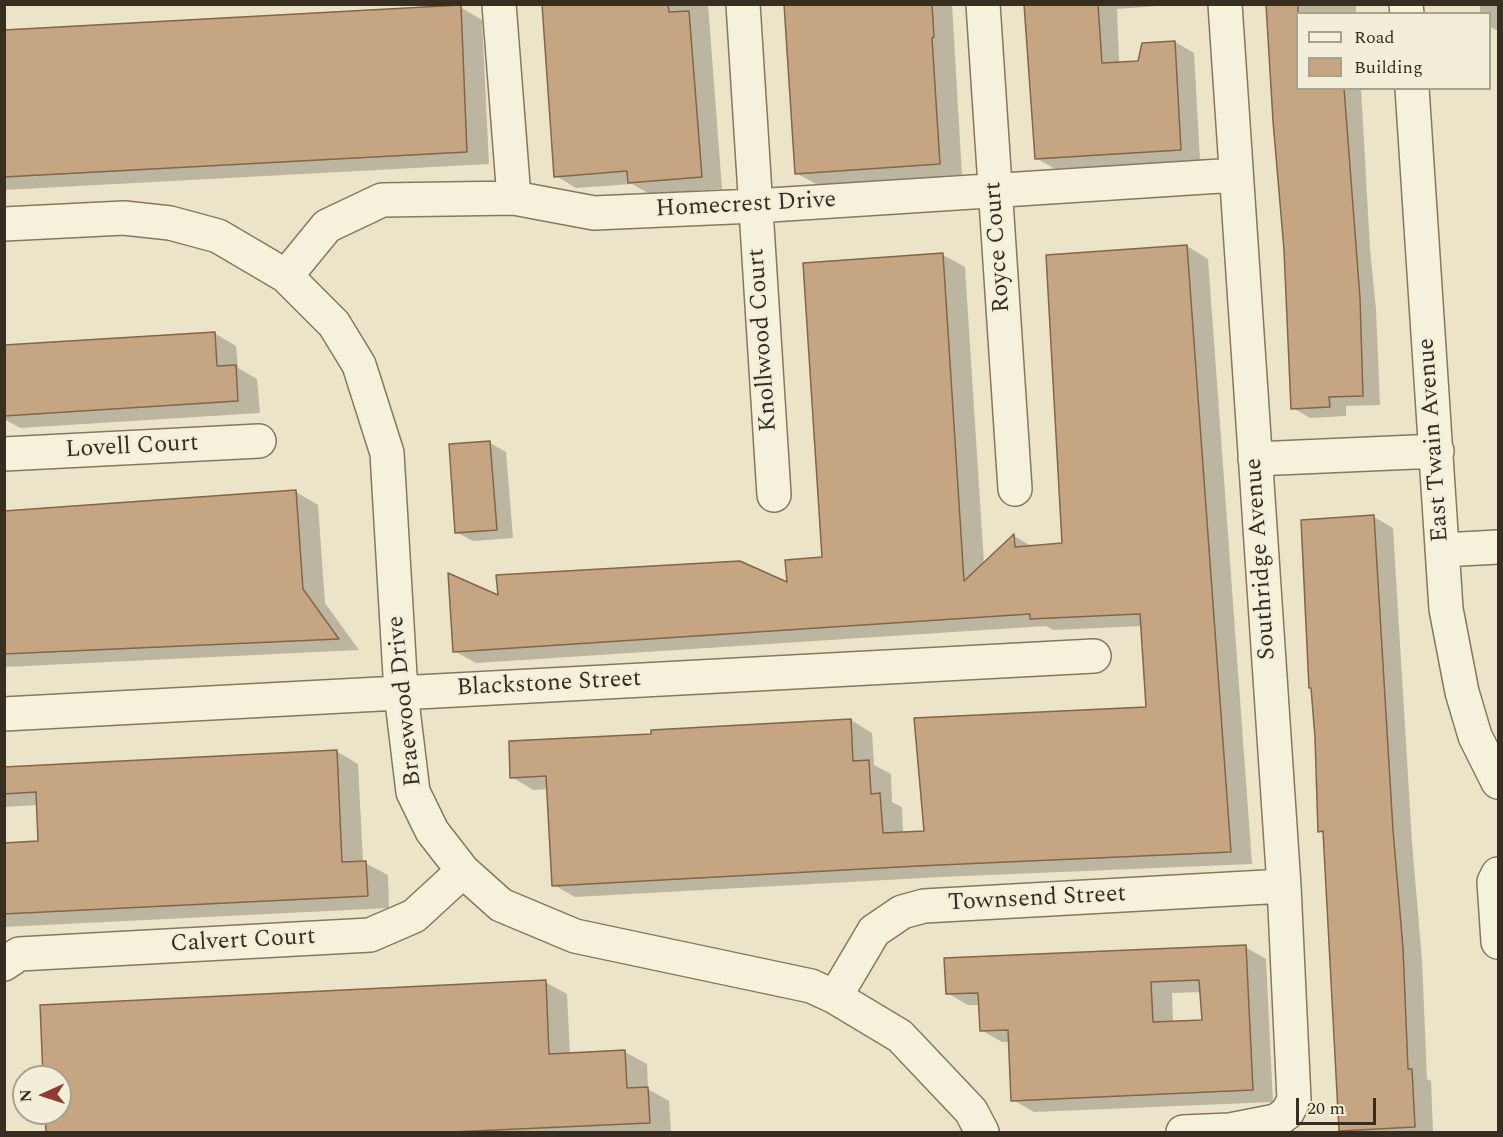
<!DOCTYPE html>
<html>
<head>
<meta charset="utf-8">
<style>
	body { margin:0 }
	#map { position:relative; width:1503px; height:1137px; overflow:hidden; background:#ebe4c9; font-family:Spectral,serif }
	canvas { display:block }
	.frame { position:absolute; inset:0; border:6px solid #372e21; pointer-events:none }
	.legend { position:absolute; left:1296px; top:12px; width:195px; height:78px; box-sizing:border-box; background:#f3eed8; border:2px solid #a8a18f; margin:0; padding:8px 10px; list-style:none; font-size:18px; color:#372e21 }
	.legend li { display:flex; align-items:center; gap:12px; height:30px }
	.legend b { width:30px; border:2px solid #a8a18f }
	.north { position:absolute; left:12px; top:1065px; width:60px; height:60px; box-sizing:border-box; background:#f3eed8; border:2px solid #a8a18f; border-radius:50%; rotate:267deg; font-size:16px; font-weight:700; line-height:24px; text-align:center; color:#372e21 }
	.north::after { content:''; display:block; margin:auto; width:21px; height:27px; background:#8f3d34; clip-path:polygon(50% 0,100% 100%,50% 72%,0 100%) }
	.scale { position:absolute; left:1296px; top:1098px; width:80px; height:27px; box-sizing:border-box; border:3px solid #372e21; border-top:0; padding-left:8px; font-size:18px; line-height:21px; white-space:nowrap; color:#372e21; -webkit-text-stroke:4px #f3eed8; paint-order:stroke }
</style>
</head>
<body>
<div id="map">
<canvas width="1503" height="1137"></canvas>
<div class="frame"></div>
<ul class="legend">
<li><b style="height:8px;background:#f6f1db"></b>Road</li>
<li><b style="height:16px;background:#c5a582"></b>Building</li>
</ul>
<div class="north">N</div>
<div class="scale">20 m</div>
</div>
<script>
const context = document.querySelector('canvas').getContext('2d');
context.lineJoin = 'round';
function fill(path, color) {
  context.fillStyle = color;
  context.fill(path, 'evenodd');
}
function stroke(path, color, width, dash) {
  context.strokeStyle = color;
  context.lineWidth = width;
  context.lineCap = dash ? 'butt' : 'round';
  context.setLineDash(dash || []);
  context.stroke(path);
}
function drawText(font, color, halo, rows, align = 'center') {
  context.font = font + ' Spectral,serif';
  context.lineWidth = 4.5;
  context.setLineDash([]);
  context.textBaseline = 'middle';
  context.strokeStyle = halo;
  context.fillStyle = color;
  for (const [text, x, y, turn = 0] of rows) {
    context.save();
    context.translate(x, y);
    context.rotate((+turn || 0) * Math.PI / 180);
    context.textAlign = isNaN(turn) ? turn : align;
    if (halo) context.strokeText(text, 0, 0);
    context.fillText(text, 0, 0);
    context.restore();
  }
}
fill(new Path2D(`
	M 544,4 L 708,4 L 722,189 L 650,194 L 632,184 L 576,188 L 556,176 Z
	M 785,4 L 952,4 L 962,176 L 818,185 L 796,173 Z
	M 1027,4 L 1185,4 L 1117,9 L 1119,60 L 1120,64 L 1139,62 L 1175,42 L 1194,53 L 1200,160 L 1055,169 L 1036,158 Z
	M 1267,4 L 1356,4 L 1356,14 L 1298,14 L 1298,88 L 1361,88 L 1370,249 L 1376,309 L 1380,405 L 1346,406 L 1346,416 L 1310,418 L 1293,408 L 1285,250 Z
	M 1480,4 L 1498,4 L 1498,31 L 1490,27 L 1490,14 L 1480,14 Z
	M 460,7 L 482,20 L 489,164 L 4,190 L 4,32 Z
	M 1187,246 L 1208,259 L 1252,864 L 941,877 L 575,897 L 554,885 L 549,789 L 533,790 L 512,777 L 653,735 L 851,720 L 872,733 L 874,765 L 891,774 L 892,802 L 902,807 L 903,834 L 925,833 L 1148,709 L 1142,626 L 1053,630 L 1046,626 L 476,663 L 454,651 L 500,597 L 789,584 L 824,559 L 943,255 L 965,267 L 984,564 L 1014,536 L 1033,547 L 1064,545 Z
	M 214,333 L 236,346 L 238,368 L 257,379 L 260,413 L 20,428 L 4,419 L 4,347 Z
	M 490,443 L 506,452 L 513,538 L 473,541 L 456,532 Z
	M 296,492 L 318,505 L 325,603 L 359,650 L 4,667 L 4,513 Z
	M 1374,517 L 1393,528 L 1412,842 L 1422,960 L 1427,1079 L 1431,1081 L 1433,1132 L 1344,1132 L 1340,1131 L 1325,834 L 1319,831 Z
	M 336,751 L 358,764 L 363,862 L 388,875 L 389,908 L 4,927 L 4,845 L 39,843 L 38,805 L 4,807 L 4,769 Z
	M 1245,947 L 1266,959 L 1273,1102 L 1034,1112 L 1013,1100 L 1010,1042 L 1002,1042 L 981,1030 L 980,1005 L 968,1005 L 947,993 ZM 1202,992 L 1203,1021 L 1173,1023 L 1172,993 Z
	M 545,982 L 567,994 L 570,1054 L 625,1052 L 647,1064 L 648,1089 L 669,1101 L 671,1132 L 47,1132 L 47,1113 L 60,1113 L 60,1077 L 45,1077 Z`), '#0003');
const building = new Path2D(`
	M 542,4 L 668,4 L 669,12 L 689,11 L 702,177 L 628,183 L 627,171 L 554,177 Z
	M 784,4 L 932,4 L 934,37 L 932,38 L 940,164 L 795,174 Z
	M 1024,4 L 1098,4 L 1102,63 L 1138,61 L 1142,43 L 1175,41 L 1181,150 L 1035,159 Z
	M 1266,4 L 1298,4 L 1298,88 L 1344,88 L 1360,298 L 1363,396 L 1329,397 L 1330,407 L 1291,409 L 1284,250 L 1273,121 Z
	M 461,5 L 467,152 L 4,177 L 4,30 Z
	M 1187,245 L 1231,852 L 918,866 L 552,886 L 546,776 L 510,778 L 509,741 L 651,734 L 651,730 L 851,719 L 853,761 L 869,760 L 871,794 L 880,793 L 883,833 L 924,831 L 914,718 L 1146,707 L 1140,614 L 1030,619 L 1030,614 L 453,652 L 448,573 L 498,595 L 496,575 L 740,561 L 787,582 L 785,560 L 822,557 L 803,263 L 943,253 L 964,581 L 1014,534 L 1015,547 L 1062,543 L 1046,255 Z
	M 215,332 L 217,366 L 236,365 L 238,401 L 4,416 L 4,345 Z
	M 490,441 L 497,530 L 455,533 L 449,444 Z
	M 296,490 L 303,589 L 339,639 L 4,654 L 4,511 Z
	M 1374,515 L 1393,830 L 1403,948 L 1408,1069 L 1412,1069 L 1415,1127 L 1339,1131 L 1323,831 L 1318,832 L 1315,737 L 1311,688 L 1309,688 L 1301,520 Z
	M 337,750 L 342,862 L 366,861 L 368,896 L 4,914 L 4,843 L 38,841 L 36,792 L 4,794 L 4,767 Z
	M 1246,945 L 1253,1090 L 1011,1101 L 1008,1030 L 980,1031 L 978,993 L 946,994 L 944,958 ZM 1199,980 L 1202,1020 L 1153,1022 L 1151,982 Z
	M 546,980 L 549,1054 L 625,1050 L 627,1088 L 648,1087 L 650,1123 L 452,1132 L 46,1132 L 45,1113 L 60,1113 L 60,1077 L 43,1077 L 40,1005 Z`);
fill(building, '#c5a582');
stroke(building, '#836547', 1.5);
const minor = new Path2D(`
	M 499,4 L 514,198
	M 743,4 L 774,495
	M 983,4 L 1015,489
	M 1406,4 L 1407,14
	M 1412,88 L 1446,609 L 1462,692 L 1475,736 L 1498,782
	M 4,224 L 124,218 L 170,223 L 218,236 L 286,276 L 334,324 L 359,365 L 387,453 L 401,693 L 413,792 L 432,831 L 463,871 L 501,905 L 575,936 L 811,986 L 835,997 L 900,1036 L 971,1111 L 982,1132
	M 286,276 L 327,226 L 382,200 L 514,198 L 594,213 L 755,206 L 1236,175
	M 4,454 L 259,441
	M 1255,459 L 1437,451
	M 1442,550 L 1498,547
	M 4,714 L 1094,656
	M 1498,874 L 1494,882 L 1498,942
	M 4,964 L 19,954 L 370,935 L 414,916 L 463,871
	M 835,997 L 874,931 L 902,912 L 924,906 L 1284,886
	M 1183,1132 L 1230,1130 L 1276,1121 L 1287,1113 L 1294,1100 L 1284,886 L 1225,4`);
stroke(minor, '#86785f', 36);
stroke(minor, '#f6f1db', 33);
drawText('24px', '#372e21', '#f3eed8', [
	["Homecrest Drive",746,206,-3],
	["Royce Court",999,247,-94],
	["Knollwood Court",764,340,-94],
	["East Twain Avenue",1435,440,-94],
	["Lovell Court",132,448,-3],
	["Southridge Avenue",1262,559,-94],
	["Blackstone Street",549,685,-3],
	["Braewood Drive",406,701,-96],
	["Townsend Street",1037,900,-3],
	["Calvert Court",243,942,-3]
]);
</script>
</body>
</html>
